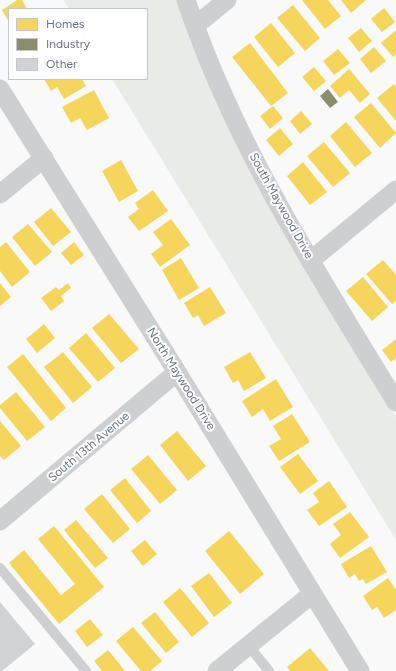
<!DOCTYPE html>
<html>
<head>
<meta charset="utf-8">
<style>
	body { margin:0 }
	#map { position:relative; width:396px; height:671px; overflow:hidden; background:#f9f9f9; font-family:Figtree,sans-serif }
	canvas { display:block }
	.legend { position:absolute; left:8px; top:8px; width:140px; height:72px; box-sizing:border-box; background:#fff; border:1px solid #c1c8cd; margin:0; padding:5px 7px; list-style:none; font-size:12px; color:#657683 }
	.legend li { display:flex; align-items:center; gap:8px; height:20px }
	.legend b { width:20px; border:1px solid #c1c8cd }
</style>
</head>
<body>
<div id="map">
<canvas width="396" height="671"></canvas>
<ul class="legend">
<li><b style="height:11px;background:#f6d55c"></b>Homes</li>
<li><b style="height:11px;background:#8c8c6e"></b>Industry</li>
<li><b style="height:11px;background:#d0d2d3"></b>Other</li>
</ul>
</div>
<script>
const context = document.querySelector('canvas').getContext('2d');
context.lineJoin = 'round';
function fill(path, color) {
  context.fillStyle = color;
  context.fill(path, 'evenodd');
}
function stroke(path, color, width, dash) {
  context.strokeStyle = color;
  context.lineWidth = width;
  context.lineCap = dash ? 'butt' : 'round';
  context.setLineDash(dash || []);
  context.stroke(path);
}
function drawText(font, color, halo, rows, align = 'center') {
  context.font = font + ' Figtree,sans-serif';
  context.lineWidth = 4;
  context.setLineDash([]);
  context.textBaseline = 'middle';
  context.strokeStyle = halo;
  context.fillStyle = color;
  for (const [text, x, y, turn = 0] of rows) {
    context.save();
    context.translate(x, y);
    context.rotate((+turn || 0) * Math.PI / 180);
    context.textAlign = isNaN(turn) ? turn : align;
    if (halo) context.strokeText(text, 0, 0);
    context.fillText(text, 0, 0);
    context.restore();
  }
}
fill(new Path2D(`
	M 63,0 L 178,0 L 327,304 L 396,417 L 396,540 L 112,79 L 147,79 L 147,9 L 69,9 Z`), '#e8ebe6');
fill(new Path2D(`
	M 17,0 L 22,0 L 27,9 L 9,9 L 9,22 L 2,10 Z
	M 302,0 L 328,0 L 341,16 L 325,29 Z
	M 341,0 L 366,0 L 351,13 Z
	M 293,5 L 320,38 L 305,51 L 277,18 Z
	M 384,8 L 395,22 L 382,32 L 371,19 Z
	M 271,23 L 295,53 L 278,67 L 254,37 Z
	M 361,28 L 372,41 L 359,52 L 348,38 Z
	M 396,30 L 396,54 L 393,57 L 381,43 Z
	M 250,43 L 288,93 L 271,106 L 232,57 Z
	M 374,47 L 386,61 L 371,73 L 360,59 Z
	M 338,49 L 350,63 L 334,75 L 323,61 Z
	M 314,67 L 326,81 L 314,91 L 302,77 Z
	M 349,69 L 370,94 L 360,103 L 349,90 L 340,98 L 330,86 Z
	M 44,79 L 82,79 L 86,86 L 64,99 L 57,87 L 51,91 Z
	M 394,84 L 396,87 L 396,121 L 377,98 Z
	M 94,90 L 109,118 L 87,130 L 80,118 L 71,123 L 62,107 Z
	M 371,103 L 396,133 L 380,148 L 354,117 Z
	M 273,106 L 283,118 L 270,129 L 260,116 Z
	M 301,111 L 312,124 L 300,134 L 290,121 Z
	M 346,122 L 372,153 L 355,167 L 330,136 Z
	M 280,128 L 293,144 L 279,156 L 266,140 Z
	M 324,142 L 350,173 L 333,187 L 307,156 Z
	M 121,160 L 138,191 L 119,202 L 102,171 Z
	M 303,162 L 327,192 L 310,205 L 287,176 Z
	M 153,190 L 168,211 L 139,231 L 128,217 L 139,209 L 135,203 Z
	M 51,208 L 71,232 L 53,246 L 34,222 Z
	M 171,219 L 190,245 L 160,267 L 151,254 L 163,245 L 153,232 Z
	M 28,224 L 52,252 L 35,266 L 12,237 Z
	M 6,242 L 30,272 L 12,287 L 0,271 L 0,247 Z
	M 74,242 L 84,255 L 71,265 L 61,253 Z
	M 181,258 L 199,288 L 179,300 L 162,270 Z
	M 383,260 L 396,275 L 396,301 L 392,304 L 366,274 Z
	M 363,277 L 388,307 L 372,321 L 346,291 Z
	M 0,283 L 11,297 L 0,306 Z
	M 68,283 L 71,288 L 61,296 L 64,301 L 51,311 L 41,298 L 56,287 L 59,290 Z
	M 210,287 L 226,313 L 204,326 L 198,315 L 193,318 L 184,303 Z
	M 109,314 L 139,349 L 121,363 L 92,328 Z
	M 44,324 L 55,338 L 37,353 L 26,339 Z
	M 86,333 L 115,368 L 98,382 L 69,348 Z
	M 396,339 L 396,358 L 391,362 L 382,350 Z
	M 63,352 L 92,387 L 73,403 L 44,367 Z
	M 250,352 L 266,378 L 244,391 L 238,380 L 233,383 L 224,367 Z
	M 23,354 L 66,408 L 51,421 L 7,367 Z
	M 276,379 L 293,407 L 270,421 L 263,409 L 252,417 L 242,401 Z
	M 16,392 L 45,427 L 27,441 L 0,408 L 0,405 Z
	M 292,414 L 310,442 L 279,461 L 269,446 L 281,439 L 273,426 Z
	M 0,421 L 21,446 L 4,460 L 0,456 Z
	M 177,431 L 206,466 L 188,481 L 160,445 Z
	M 298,454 L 318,481 L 300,494 L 280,467 Z
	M 148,455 L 177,490 L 160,504 L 131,469 Z
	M 125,478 L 151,511 L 137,523 L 110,490 Z
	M 329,481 L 347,507 L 319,526 L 307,510 L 319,502 L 313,493 Z
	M 102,494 L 130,529 L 113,543 L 84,509 Z
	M 350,512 L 369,537 L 340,558 L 330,544 L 341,535 L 333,524 Z
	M 76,520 L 108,558 L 95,568 L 64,530 Z
	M 54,526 L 104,587 L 59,624 L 9,563 L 24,550 L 61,595 L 75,584 L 38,539 Z
	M 229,531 L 264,574 L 240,594 L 205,551 Z
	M 145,540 L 157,554 L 143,566 L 131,551 Z
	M 371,546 L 387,572 L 366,584 L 363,579 L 359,581 L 355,574 L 349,578 L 341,564 Z
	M 209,573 L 232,603 L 214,617 L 191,586 Z
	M 388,578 L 396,590 L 396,610 L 384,618 L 377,607 L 372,610 L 363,596 Z
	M 180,588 L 209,623 L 192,637 L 163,602 Z
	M 155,612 L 179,642 L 166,653 L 141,623 Z
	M 90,619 L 103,635 L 87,647 L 75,631 Z
	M 133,627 L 162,661 L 150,671 L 141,671 L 116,641 Z
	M 310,648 L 329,671 L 290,671 L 287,667 Z
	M 108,650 L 125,671 L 102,671 L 94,661 Z`), '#f6d55c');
fill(new Path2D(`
	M 328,89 L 338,102 L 330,108 L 320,96 Z`), '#8c8c6e');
fill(new Path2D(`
	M 0,602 L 35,644 L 2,671 L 0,671 Z`), '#d0d2d3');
stroke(new Path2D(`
	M 0,568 L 86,671
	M 248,645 L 269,671`), '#cecfd0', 10);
stroke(new Path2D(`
	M 186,0 C 234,144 317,273 396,402
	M 195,26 L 227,0
	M 0,89 L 177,372 L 360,671
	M 0,194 L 44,158
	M 310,261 L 396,190
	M 0,521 L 177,372
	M 217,671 L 312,594`), '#cecfd0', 19);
drawText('12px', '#657683', '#fff', [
	["South Maywood Drive",281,206,61],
	["North Maywood Drive",181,379,58],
	["South 13th Avenue",89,447,-40]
]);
</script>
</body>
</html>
